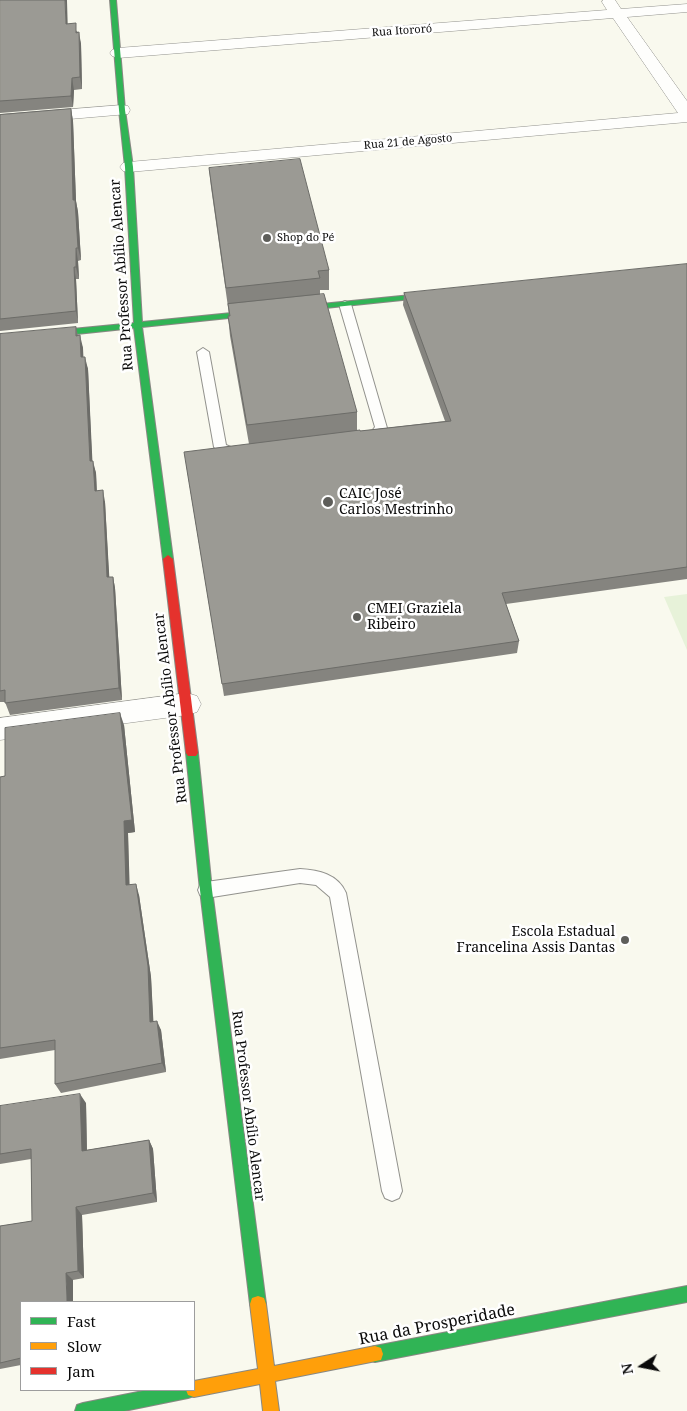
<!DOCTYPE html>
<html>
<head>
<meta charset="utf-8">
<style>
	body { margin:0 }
	#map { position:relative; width:687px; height:1411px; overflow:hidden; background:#f9f9ee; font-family:"Noto Serif",serif }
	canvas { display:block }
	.legend { position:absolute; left:20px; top:1301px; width:175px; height:90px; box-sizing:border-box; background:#fff; border:1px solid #9d9d9d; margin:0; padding:6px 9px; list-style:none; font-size:15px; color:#0a0a0a }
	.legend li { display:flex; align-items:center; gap:10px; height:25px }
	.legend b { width:25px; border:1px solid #9d9d9d }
	.north { position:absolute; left:617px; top:1341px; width:50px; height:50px; -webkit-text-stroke:4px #fff; paint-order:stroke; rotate:259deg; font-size:14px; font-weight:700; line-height:20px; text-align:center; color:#0a0a0a }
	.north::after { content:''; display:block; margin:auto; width:18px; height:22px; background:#0a0a0a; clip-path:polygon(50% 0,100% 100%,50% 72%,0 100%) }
</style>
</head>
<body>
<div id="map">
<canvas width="687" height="1411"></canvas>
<ul class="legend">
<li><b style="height:6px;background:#30b455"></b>Fast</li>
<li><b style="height:6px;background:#ff9f0a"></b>Slow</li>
<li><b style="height:6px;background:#e5322d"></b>Jam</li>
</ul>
<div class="north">N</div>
</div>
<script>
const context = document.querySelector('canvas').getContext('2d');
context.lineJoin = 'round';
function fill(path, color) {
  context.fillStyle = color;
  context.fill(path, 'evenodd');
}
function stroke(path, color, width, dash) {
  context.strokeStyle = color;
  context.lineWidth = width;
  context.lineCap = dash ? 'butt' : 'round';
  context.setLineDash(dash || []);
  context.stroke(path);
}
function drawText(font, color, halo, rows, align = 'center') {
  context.font = font + ' "Noto Serif",serif';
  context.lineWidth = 5;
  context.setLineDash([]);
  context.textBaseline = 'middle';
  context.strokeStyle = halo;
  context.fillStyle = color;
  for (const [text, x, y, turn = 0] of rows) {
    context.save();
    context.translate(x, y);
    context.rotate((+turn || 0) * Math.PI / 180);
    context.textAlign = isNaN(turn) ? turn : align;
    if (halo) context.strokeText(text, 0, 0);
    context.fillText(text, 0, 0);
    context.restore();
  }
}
fill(new Path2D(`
	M 687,594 L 687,650 L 664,597 Z`), '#e7f2d9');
const lane = new Path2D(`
	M 345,301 L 351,304 L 387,428 C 380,439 374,439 362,441 L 356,437 L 358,434 L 371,432 L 375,427 L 339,304 Z
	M 203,348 L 209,352 L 226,445 L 233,448 L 244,448 L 246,451 L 244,454 C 233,457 222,456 214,447 L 197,352 Z
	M 300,869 C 318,870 338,874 346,893 L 402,1191 L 399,1198 L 392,1201 L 385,1198 L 382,1191 L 330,897 L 316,885 L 300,883 L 206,898 L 200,895 L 198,890 L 200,885 L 206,882 Z`);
const street = new Path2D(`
	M 603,0 L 615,0 L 621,9 L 687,4 L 687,12 L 627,17 L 687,101 L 687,122 L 129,172 L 123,171 L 120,167 L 123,163 L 129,162 L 678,113 L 613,18 L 118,58 L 112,56 L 110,53 L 112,50 L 118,48 L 607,10 L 602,2 Z
	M 122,105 L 128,106 L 130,110 L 128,114 L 0,125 L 0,115 Z
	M 187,693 L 197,696 L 201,704 L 197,712 L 187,715 L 0,740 L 0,718 Z`);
const fast = new Path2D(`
	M 110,0 L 116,0 L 125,110 L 133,167 L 142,322 L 441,292 L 445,294 L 441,296 L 142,327 L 173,559 L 168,563 L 163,559 L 134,328 L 0,342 L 0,336 L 134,323 L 125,167 L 119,110 Z
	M 192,748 L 196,750 L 198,753 L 212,890 L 266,1304 L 264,1310 L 258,1312 L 252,1310 L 250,1304 L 200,890 L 186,753 L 188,750 Z
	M 687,1286 L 687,1302 L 375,1362 L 369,1360 L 367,1354 L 369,1348 L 375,1346 Z
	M 194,1384 L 196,1390 L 194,1396 L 188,1398 L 124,1411 L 75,1411 L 77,1405 L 83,1403 L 148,1390 L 194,1390 Z`);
const slow = new Path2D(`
	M 258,1296 L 264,1298 L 266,1304 L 274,1366 L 375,1346 L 381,1348 L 383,1354 L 381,1360 L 275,1381 L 279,1411 L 263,1411 L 260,1384 L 194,1397 L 188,1395 L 186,1390 L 194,1390 L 194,1381 L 258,1369 L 250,1304 L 252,1298 Z`);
const jam = new Path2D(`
	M 168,555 L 173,559 L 198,753 L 196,756 L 188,756 L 186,753 L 163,559 Z`);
stroke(lane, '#92928d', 2);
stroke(street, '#92928d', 1);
stroke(fast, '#888883', 2);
stroke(slow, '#888883', 2);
stroke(jam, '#888883', 2);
fill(lane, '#fefefc');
fill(street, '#fefefc');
fill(fast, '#30b455');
fill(slow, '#ff9f0a');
fill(jam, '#e5322d');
fill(new Path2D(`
	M 0,0 L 68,24 L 78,32 L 81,44 L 82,89 L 74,90 L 73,107 L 0,113 Z
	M 71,109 L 73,121 L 76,201 L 78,212 L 81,260 L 78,261 L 79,279 L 76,279 L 78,323 L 0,331 L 0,115 Z
	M 209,168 L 329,270 L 329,290 L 320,290 L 320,295 L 357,412 L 357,430 L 360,431 L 445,421 L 403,305 L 404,293 L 687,264 L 687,579 L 506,604 L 519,641 L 517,653 L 224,696 L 186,464 L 249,444 L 230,336 L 228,316 L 229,316 L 228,307 L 211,187 Z
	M 76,327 L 78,336 L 83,348 L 83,357 L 88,369 L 92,461 L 96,473 L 97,491 L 105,502 L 109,577 L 113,577 L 115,588 L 122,700 L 10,715 L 5,702 L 0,702 L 0,334 Z
	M 124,725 L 135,832 L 128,833 L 129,885 L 139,895 L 151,977 L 153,1021 L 161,1030 L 166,1072 L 61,1093 L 55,1084 L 55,1050 L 0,1059 L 0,777 L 5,776 Z
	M 86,1103 L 87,1150 L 149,1140 L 153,1149 L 157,1202 L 82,1215 L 84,1278 L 73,1280 L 21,1302 L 21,1365 L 0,1369 L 0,1226 L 32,1221 L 31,1159 L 0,1164 L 0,1106 Z`), '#85847f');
fill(new Path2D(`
	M 65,0 L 67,0 L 67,1 L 68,35 L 66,24 Z
	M 79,32 L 81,44 L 82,89 L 80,77 Z
	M 72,78 L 74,90 L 73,107 L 71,96 Z
	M 71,109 L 73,121 L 76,201 L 78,212 L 81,260 L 78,248 L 73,200 Z
	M 76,248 L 78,261 L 79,279 L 76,267 Z
	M 74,267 L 76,279 L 78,323 L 76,311 Z
	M 80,335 L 83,348 L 84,370 L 81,357 Z
	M 85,357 L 88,369 L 93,473 L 90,461 Z
	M 93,461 L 96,473 L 97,503 L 95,491 Z
	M 103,490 L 105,502 L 110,589 L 107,577 Z
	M 113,577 L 115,588 L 122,700 L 119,688 Z
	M 120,713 L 124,725 L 135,832 L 128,833 L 130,897 L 126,885 Z
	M 136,884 L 139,895 L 151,977 L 154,1032 L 150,1022 Z
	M 157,1021 L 161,1030 L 166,1072 L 162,1063 Z
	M 80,1094 L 86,1103 L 87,1160 L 82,1151 Z
	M 149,1140 L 153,1149 L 157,1202 L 153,1193 Z
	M 76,1207 L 82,1215 L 84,1278 L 78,1271 Z
	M 66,1273 L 73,1280 L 73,1302 L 67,1302 Z`), '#6c6c68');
const building = new Path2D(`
	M 0,0 L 65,0 L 66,24 L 76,23 L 76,33 L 79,32 L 80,77 L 72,78 L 71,96 L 0,101 Z
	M 71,109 L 73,200 L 75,200 L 78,248 L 76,248 L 76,267 L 74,267 L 76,311 L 0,319 L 0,115 Z
	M 300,159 L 329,270 L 318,271 L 320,278 L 226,288 L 209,168 Z
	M 687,264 L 687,567 L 502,593 L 519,641 L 222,684 L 184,452 L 360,430 L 360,431 L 451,421 L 404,293 Z
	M 324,294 L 357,412 L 247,425 L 228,316 L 230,316 L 228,304 Z
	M 76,327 L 76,336 L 80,335 L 81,357 L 85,357 L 90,461 L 93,461 L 95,491 L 103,490 L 107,577 L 113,577 L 119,688 L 5,703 L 5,690 L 0,691 L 0,334 Z
	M 120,713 L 132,820 L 124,821 L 126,885 L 136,884 L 148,966 L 150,1022 L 157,1021 L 162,1063 L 55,1084 L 55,1040 L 0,1048 L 0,777 L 5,776 L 5,728 Z
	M 80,1094 L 82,1151 L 149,1140 L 153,1193 L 76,1207 L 78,1271 L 66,1273 L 67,1302 L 21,1302 L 21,1358 L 0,1363 L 0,1226 L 32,1221 L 31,1149 L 0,1154 L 0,1106 Z`);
fill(building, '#9b9a94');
stroke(building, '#6c6c68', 1);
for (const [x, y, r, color] of [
	[267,238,5,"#5e5e5a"],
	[328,502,6,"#5e5e5a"],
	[357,617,5,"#5e5e5a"],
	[625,940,5,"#5e5e5a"]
]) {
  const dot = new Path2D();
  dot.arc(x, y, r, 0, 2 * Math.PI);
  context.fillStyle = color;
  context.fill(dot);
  stroke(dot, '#fff', 2);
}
drawText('11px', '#0a0a0a', '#fff', [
	["Rua Itororó",402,31,-4],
	["Rua 21 de Agosto",408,142,-5]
]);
drawText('11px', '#0a0a0a', '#fff', [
	["Shop do Pé",277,238]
], 'left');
drawText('14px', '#0a0a0a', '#fff', [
	["Rua Professor Abílio Alencar",122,275,-94],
	["Rua Professor Abílio Alencar",171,708,-97],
	["Rua Professor Abílio Alencar",248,1106,83]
]);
drawText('14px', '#0a0a0a', '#fff', [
	["CAIC José",339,494],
	["Carlos Mestrinho",339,510],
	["CMEI Graziela",367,609],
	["Ribeiro",367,625],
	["Escola Estadual",615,932,"right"],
	["Francelina Assis Dantas",615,948,"right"]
], 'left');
drawText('16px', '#0a0a0a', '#fff', [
	["Rua da Prosperidade",437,1325,-11]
]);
</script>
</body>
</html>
